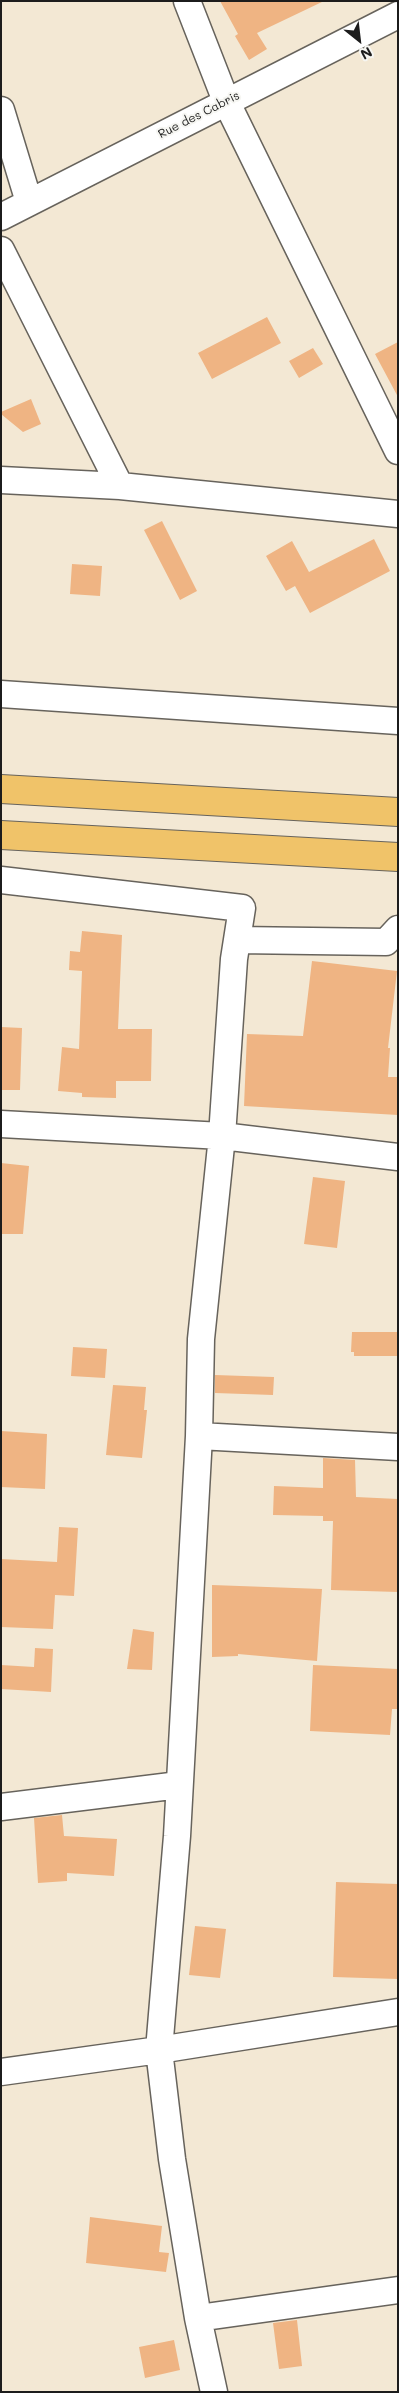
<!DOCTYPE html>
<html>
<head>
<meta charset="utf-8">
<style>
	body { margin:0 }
	#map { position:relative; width:399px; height:2393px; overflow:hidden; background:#f3e8d4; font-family:Mali,sans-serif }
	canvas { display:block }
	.frame { position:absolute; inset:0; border:2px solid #1c1c1c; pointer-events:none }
	.north { position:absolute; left:334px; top:15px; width:50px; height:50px; -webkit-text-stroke:4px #f6f6f2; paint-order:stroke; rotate:151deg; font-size:14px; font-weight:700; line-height:20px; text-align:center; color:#1c1c1c }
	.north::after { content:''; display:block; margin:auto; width:18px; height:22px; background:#1c1c1c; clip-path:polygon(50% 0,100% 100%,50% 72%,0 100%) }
</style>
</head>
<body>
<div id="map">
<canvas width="399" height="2393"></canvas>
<div class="frame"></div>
<div class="north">N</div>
</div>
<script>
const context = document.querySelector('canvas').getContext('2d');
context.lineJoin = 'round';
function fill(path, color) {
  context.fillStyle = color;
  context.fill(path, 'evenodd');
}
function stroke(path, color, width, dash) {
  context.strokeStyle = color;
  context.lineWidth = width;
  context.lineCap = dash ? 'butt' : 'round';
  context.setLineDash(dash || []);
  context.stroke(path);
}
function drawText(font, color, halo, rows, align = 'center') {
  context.font = font + ' Mali,sans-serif';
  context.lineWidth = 4;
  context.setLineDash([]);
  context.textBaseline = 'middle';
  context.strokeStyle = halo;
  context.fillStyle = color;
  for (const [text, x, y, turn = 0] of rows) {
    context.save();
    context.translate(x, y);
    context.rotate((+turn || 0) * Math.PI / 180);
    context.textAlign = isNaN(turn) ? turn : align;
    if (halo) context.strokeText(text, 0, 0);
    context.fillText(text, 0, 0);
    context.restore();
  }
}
fill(new Path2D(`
	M 220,1 L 324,1 L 257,33 L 267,49 L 249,60 L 235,36 L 238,34 Z
	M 267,317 L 281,343 L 212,379 L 198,353 Z
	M 398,342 L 398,397 L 375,354 Z
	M 313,348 L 323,364 L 299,378 L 289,361 Z
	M 31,399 L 41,424 L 23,432 L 1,414 L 1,412 Z
	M 162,521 L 197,591 L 180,600 L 144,530 Z
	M 374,539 L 390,571 L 310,613 L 295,586 L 286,591 L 266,556 L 292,541 L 309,572 Z
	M 72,564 L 102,566 L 100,596 L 70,594 Z
	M 82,931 L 122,935 L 118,1029 L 152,1029 L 151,1081 L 116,1081 L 116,1098 L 82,1097 L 82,1093 L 58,1091 L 62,1047 L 79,1049 L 82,971 L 69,970 L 70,951 L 80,952 Z
	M 312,961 L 397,971 L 388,1048 L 390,1048 L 388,1077 L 398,1077 L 398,1115 L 244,1106 L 247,1034 L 303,1036 Z
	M 1,1027 L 22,1028 L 20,1090 L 1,1090 Z
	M 1,1163 L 29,1166 L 23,1234 L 1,1234 Z
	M 313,1177 L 345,1181 L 337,1248 L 304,1244 Z
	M 352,1332 L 398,1332 L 398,1356 L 354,1356 L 354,1352 L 351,1352 Z
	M 73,1347 L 107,1349 L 105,1378 L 71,1376 Z
	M 215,1375 L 274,1377 L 273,1395 L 215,1393 Z
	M 113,1385 L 146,1387 L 144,1410 L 147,1410 L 142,1458 L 106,1455 Z
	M 1,1431 L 47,1434 L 45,1489 L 1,1487 Z
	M 323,1458 L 355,1460 L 356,1497 L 398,1499 L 398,1592 L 331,1590 L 333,1521 L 323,1521 L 323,1516 L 273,1515 L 274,1486 L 323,1488 Z
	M 59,1527 L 78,1528 L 74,1596 L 55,1595 L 53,1629 L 1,1627 L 1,1559 L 57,1562 Z
	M 212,1585 L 322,1589 L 317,1661 L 238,1654 L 238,1656 L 212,1657 Z
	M 133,1629 L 154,1632 L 152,1670 L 127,1669 Z
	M 35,1648 L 53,1649 L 51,1692 L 1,1689 L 1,1665 L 34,1667 Z
	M 313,1665 L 398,1669 L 398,1709 L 392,1709 L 390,1735 L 310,1731 Z
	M 62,1815 L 64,1836 L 117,1839 L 114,1876 L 67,1873 L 67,1881 L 38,1883 L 34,1818 Z
	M 336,1882 L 398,1884 L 398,1979 L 333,1977 Z
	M 195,1926 L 226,1929 L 220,1978 L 189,1975 Z
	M 90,2217 L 162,2226 L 159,2252 L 169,2253 L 166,2272 L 86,2263 Z
	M 297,2320 L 302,2366 L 279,2369 L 273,2323 Z
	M 174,2340 L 180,2370 L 145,2378 L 139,2347 Z`), '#efb483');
const minor = new Path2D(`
	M 187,1 L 226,101 L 398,451
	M 1,110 L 29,202
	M 1,217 L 398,15
	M 1,250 L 120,486
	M 1,480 L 120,486 L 398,514
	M 1,694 L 398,721
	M 1,880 L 242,908 L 234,959 L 222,1136 L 201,1339 L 199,1436 L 177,1836 L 159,2050 L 172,2159 L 198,2318 L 214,2392
	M 237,940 L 386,942 L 398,929
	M 1,1124 L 222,1136 L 398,1157
	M 199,1436 L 398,1447
	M 1,1807 L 179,1785
	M 1,2072 L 159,2050 L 398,2012
	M 198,2318 L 398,2290`);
const primary = new Path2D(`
	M 1,789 L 398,812
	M 1,835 L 398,857`);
stroke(minor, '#67635c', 29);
stroke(primary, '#67635c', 30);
stroke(minor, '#fff', 26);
stroke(primary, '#f0c369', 28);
drawText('12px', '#1c1c1c', '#f6f6f2', [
	["Rue des Cabris",199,115,-27]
]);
</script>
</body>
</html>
